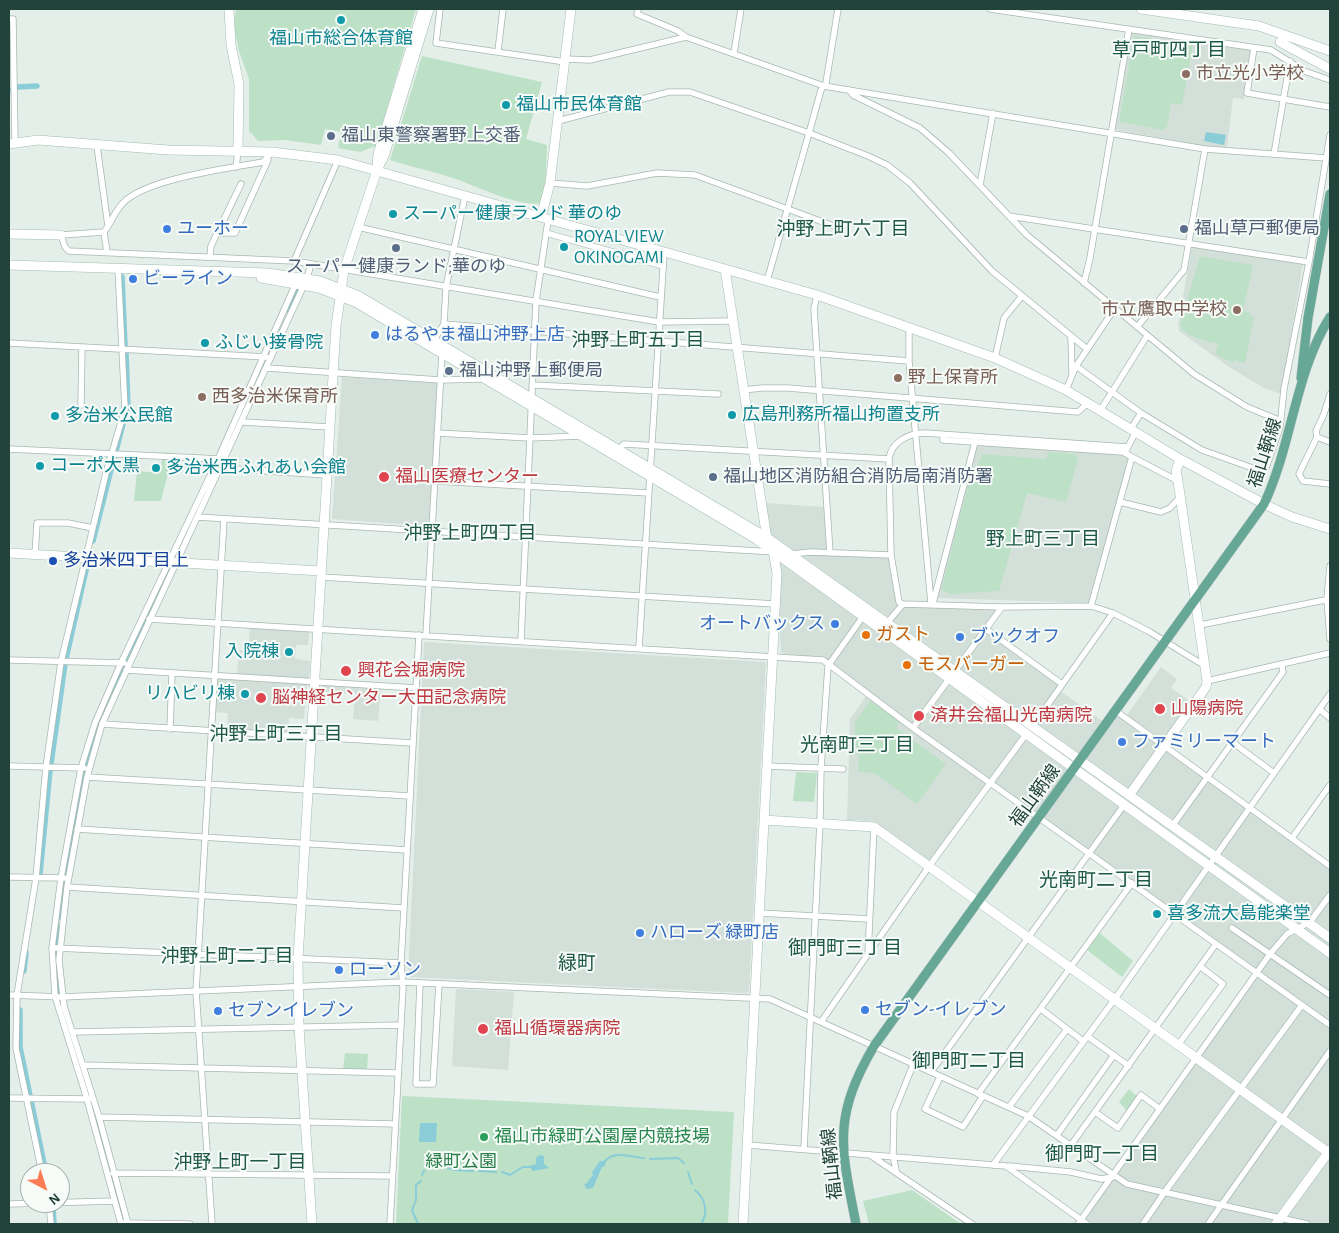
<!DOCTYPE html>
<html>
<head>
<meta charset="utf-8">
<style>
	body { margin:0 }
	#map { position:relative; width:1339px; height:1233px; overflow:hidden; background:#e5efea; font-family:"Alegreya Sans",sans-serif }
	canvas { display:block }
	.frame { position:absolute; inset:0; border:10px solid #224339; pointer-events:none }
	.north { position:absolute; left:20px; top:1163px; width:50px; height:50px; box-sizing:border-box; background:#f6fbf8; border:1px solid #a1b1ac; border-radius:50%; rotate:140deg; font-size:14px; font-weight:700; line-height:20px; text-align:center; color:#224339 }
	.north::after { content:''; display:block; margin:auto; width:18px; height:22px; background:#fa7d58; clip-path:polygon(50% 0,100% 100%,50% 72%,0 100%) }
</style>
</head>
<body>
<div id="map">
<canvas width="1339" height="1233"></canvas>
<div class="frame"></div>
<div class="north">N</div>
</div>
<script>
const context = document.querySelector('canvas').getContext('2d');
context.lineJoin = 'round';
function fill(path, color) {
  context.fillStyle = color;
  context.fill(path, 'evenodd');
}
function stroke(path, color, width, dash) {
  context.strokeStyle = color;
  context.lineWidth = width;
  context.lineCap = dash ? 'butt' : 'round';
  context.setLineDash(dash || []);
  context.stroke(path);
}
function drawText(font, color, halo, rows, align = 'center') {
  context.font = font + ' "Alegreya Sans","Noto Sans JP",sans-serif';
  context.lineWidth = 4;
  context.setLineDash([]);
  context.textBaseline = 'middle';
  context.strokeStyle = halo;
  context.fillStyle = color;
  for (const [text, x, y, turn = 0] of rows) {
    context.save();
    context.translate(x, y);
    context.rotate((+turn || 0) * Math.PI / 180);
    context.textAlign = isNaN(turn) ? turn : align;
    if (halo) context.strokeText(text, 0, 0);
    context.fillText(text, 0, 0);
    context.restore();
  }
}
fill(new Path2D(`
	M 1132,32 L 1253,49 L 1244,99 L 1233,98 L 1227,147 L 1205,146 L 1117,130 L 1114,127 L 1130,34 Z
	M 1192,247 L 1303,263 L 1281,394 L 1264,388 L 1229,367 L 1179,331 L 1178,324 Z
	M 342,377 L 437,383 L 430,526 L 332,519 Z
	M 977,445 L 1122,453 L 1129,457 L 1090,603 L 937,598 Z
	M 766,503 L 824,507 L 827,550 L 891,554 L 900,604 L 1004,606 L 986,629 L 1062,684 L 1059,690 L 1108,725 L 1117,713 L 1330,865 L 1330,1224 L 1081,1224 L 1260,973 L 820,659 L 781,653 L 777,578 Z
	M 250,627 L 309,631 L 308,645 L 296,645 L 295,659 L 310,661 L 309,679 L 237,674 L 239,650 L 248,650 Z
	M 424,642 L 766,662 L 749,992 L 745,993 L 408,977 Z
	M 1161,667 L 1177,679 L 1171,688 L 1193,703 L 1165,742 L 1127,715 Z
	M 217,678 L 307,684 L 304,719 L 289,718 L 288,733 L 227,729 L 228,713 L 214,712 Z
	M 323,684 L 381,688 L 378,721 L 353,719 L 355,694 L 322,692 Z
	M 866,696 L 987,783 L 930,861 L 872,821 L 847,820 L 850,719 Z
	M 456,989 L 514,992 L 508,1070 L 452,1066 Z`), '#d3dfd9');
fill(new Path2D(`
	M 236,9 L 416,9 L 376,146 L 360,152 L 338,148 L 341,132 L 325,129 L 321,145 L 285,140 L 258,141 L 249,131 L 249,79 L 239,51 L 234,27 Z
	M 1134,36 L 1193,45 L 1182,105 L 1171,103 L 1167,127 L 1163,130 L 1119,122 Z
	M 422,56 L 542,82 L 526,139 L 547,145 L 545,197 L 541,203 C 520,208 474,185 453,178 C 432,171 411,167 390,160 Z
	M 1200,256 L 1253,265 L 1243,311 L 1250,313 L 1249,316 L 1254,317 L 1245,363 L 1235,360 L 1233,363 L 1215,354 L 1218,344 C 1205,340 1186,338 1180,325 Z
	M 163,452 L 173,453 L 161,501 L 134,501 L 137,471 L 160,473 Z
	M 1048,452 L 1075,454 L 1078,459 L 1066,502 L 1027,493 L 999,591 L 950,594 L 941,590 L 972,470 L 976,470 L 982,454 L 1046,459 Z
	M 870,701 L 900,722 L 896,728 L 946,764 L 917,804 L 876,774 L 858,771 L 859,754 L 854,753 L 855,722 Z
	M 796,772 L 817,773 L 814,802 L 793,801 Z
	M 1100,933 L 1133,961 L 1122,977 L 1087,950 Z
	M 345,1053 L 368,1054 L 367,1070 L 343,1069 Z
	M 1129,1089 L 1138,1097 L 1127,1111 L 1119,1102 Z
	M 402,1096 L 734,1112 L 728,1224 L 396,1224 Z
	M 912,1190 L 961,1224 L 869,1224 L 863,1201 Z`), '#bde1c6');
fill(new Path2D(`
	M 1206,132 L 1226,135 L 1224,145 L 1204,141 Z
	M 420,1123 L 437,1123 L 436,1142 L 419,1142 Z
	M 539,1155 L 544,1156 L 544,1164 L 549,1168 L 533,1171 L 529,1166 L 536,1164 L 536,1158 Z
	M 600,1161 L 606,1161 L 605,1166 L 602,1167 L 593,1188 L 586,1189 L 584,1183 L 586,1184 L 593,1175 L 592,1172 Z`), '#8accd7');
stroke(new Path2D(`
	M 650,1159 L 678,1158 L 684,1163
	M 605,1161 C 614,1150 632,1157 644,1158
	M 427,1166 L 437,1166
	M 443,1166 L 454,1170 L 473,1171
	M 479,1171 L 496,1172
	M 502,1172 L 510,1175 L 523,1167 L 530,1167
	M 688,1172 L 692,1184
	M 422,1175 L 424,1171
	M 695,1190 C 705,1198 709,1213 701,1224
	M 418,1224 L 412,1210 L 416,1200 L 416,1185 L 421,1181`), '#8accd7', 2);
stroke(new Path2D(`
	M 18,87 L 37,86
	M 9,90 L 10,90
	M 122,277 L 125,345
	M 289,310 L 298,292
	M 126,352 L 128,407 L 126,415
	M 116,451 L 123,424
	M 93,541 L 114,458
	M 66,659 L 87,566
	M 51,764 L 65,664
	M 40,874 L 50,770
	M 59,917 C 69,850 79,783 100,719 C 117,671 142,625 164,580
	M 55,959 L 57,926
	M 24,971 L 26,953
	M 56,973 L 59,1002
	M 20,1010 L 20,1047 L 46,1173
	M 90,1099 L 102,1145
	M 53,1206 L 54,1224`), '#8accd7', 5.5);
const street = new Path2D(`
	M 440,9 L 436,43 L 565,62
	M 638,9 L 637,14 L 678,31 L 686,37
	M 990,9 L 1271,50 L 1304,71 L 1330,80
	M 9,19 L 13,19 L 15,142
	M 1254,48 L 1247,93 L 1330,107
	M 498,51 L 503,9
	M 734,53 L 741,9
	M 565,59 L 590,60 L 686,37 L 824,86 L 1205,149 L 1326,158
	M 849,90 L 853,95 L 920,128 L 949,153 L 1027,235 L 1194,374 L 1247,407 L 1281,421
	M 558,121 L 669,92 L 690,92 L 809,133 L 868,156 L 887,165 L 910,183 L 992,271 L 1087,349
	M 97,146 L 108,226
	M 272,152 L 263,162 C 229,168 145,179 123,203 C 115,211 111,223 104,232 L 61,235 L 65,247 L 69,251 L 294,261 L 659,322 L 732,321
	M 1274,154 L 1290,61
	M 236,167 L 238,151
	M 550,183 L 587,186 L 657,173 L 695,175 L 842,229
	M 980,185 L 993,113
	M 1009,216 L 1309,262
	M 358,227 L 660,297
	M 104,232 L 107,252
	M 217,233 L 235,233 L 268,160
	M 546,233 L 663,266
	M 210,257 L 211,246 L 241,184
	M 294,261 L 338,160
	M 307,278 L 311,264
	M 767,281 L 809,133 L 821,90 L 826,83 L 838,9
	M 1084,283 L 1090,258 L 1129,29
	M 817,295 L 814,309 L 830,553
	M 444,324 L 909,361
	M 909,326 L 909,361 L 931,603
	M 1137,327 L 1184,270 L 1205,149
	M 1071,337 L 1072,373
	M 434,340 L 444,324 L 446,287 L 465,196
	M 9,343 L 266,357
	M 995,358 L 1004,318 L 1022,296
	M 1076,366 L 1141,413 L 1202,450 L 1261,471 L 1266,468 L 1280,427 L 1284,389 L 1309,262 L 1330,135
	M 267,368 L 440,380 L 483,379
	M 532,385 L 718,394
	M 743,390 L 762,388 L 788,388 L 1078,412 L 1088,403
	M 1066,390 L 1076,366 L 1115,308
	M 1330,394 L 1324,414 L 1316,431 L 1317,437 L 1299,474 L 1303,481 L 1330,484
	M 81,405 L 82,347
	M 1100,411 L 1147,336
	M 243,422 L 329,427
	M 1130,430 L 1141,413
	M 437,433 L 530,438 L 581,436
	M 943,434 L 943,440 L 1123,452 L 1132,457
	M 1317,437 L 1330,442
	M 9,449 L 221,459
	M 619,449 L 624,444 L 889,459
	M 1126,451 L 1135,433
	M 221,468 L 327,475
	M 435,481 L 649,493
	M 1120,502 L 1161,512 L 1170,508 L 1180,497
	M 197,517 L 774,552
	M 35,554 L 37,523 L 68,523 L 93,528
	M 791,554 L 811,552 L 891,555
	M 1330,566 L 1327,599 L 1330,639
	M 321,577 L 775,604
	M 933,603 L 975,442
	M 903,604 L 899,602 L 891,555 L 889,459 C 891,442 909,433 925,433 L 1127,447
	M 903,604 L 1002,607 L 1091,606 L 1113,613 L 1150,632 L 1205,666
	M 1091,606 L 1132,457 L 1178,481
	M 149,619 L 823,660 L 913,728 L 1330,1025
	M 887,623 L 903,604
	M 1200,625 L 1330,599
	M 986,629 L 1062,684
	M 426,635 L 442,353
	M 521,641 L 536,301 L 548,221
	M 639,648 L 664,253
	M 9,660 L 124,663
	M 126,670 L 416,688
	M 1207,681 L 1330,653
	M 1319,709 L 1330,718
	M 1116,711 L 1330,866
	M 102,724 L 412,743
	M 1032,727 L 1113,613
	M 913,728 L 1002,607
	M 170,729 L 172,674
	M 1232,742 L 1274,773
	M 9,766 L 84,768
	M 766,766 L 843,769
	M 87,777 L 410,796
	M 1173,825 L 1283,672 L 1282,666
	M 77,829 L 407,850
	M 1292,838 L 1330,785
	M 9,877 L 64,878
	M 67,887 L 403,908
	M 759,913 L 869,919
	M 1232,928 L 1330,995
	M 56,948 L 401,963
	M 868,954 L 930,865 L 1027,733
	M 420,983 L 416,1084 L 433,1084 L 439,984
	M 9,995 L 62,997 L 401,982 L 770,999 L 1028,1116 L 1127,1184 L 1307,1224
	M 1041,1009 L 1083,1041
	M 821,1022 L 868,954 L 874,827
	M 73,1032 L 400,1025
	M 1087,1036 L 1129,1066
	M 1178,1045 L 1223,984 L 1201,967
	M 84,1065 L 397,1073
	M 931,1072 L 1124,805
	M 940,1077 L 925,1109 L 963,1127 L 983,1096
	M 978,1094 L 1132,883
	M 9,1098 L 89,1099
	M 1009,1107 L 1067,1029
	M 1095,1112 L 1118,1128 L 1141,1095 L 1160,1109
	M 99,1117 L 395,1124
	M 1057,1135 L 1114,1055
	M 748,1145 L 1006,1166 L 1087,1224
	M 1071,1145 L 1216,944
	M 804,1149 L 820,822 L 821,768 L 828,666 L 864,615
	M 870,1155 L 972,1224
	M 993,1165 L 1114,1000 L 1330,694
	M 1009,1166 L 1071,1172 L 1101,1179 L 1113,1177
	M 896,1170 L 893,1156 L 894,1112 L 913,1065
	M 42,1173 L 16,1048 L 17,995 L 36,878 L 46,767 L 61,662 L 106,473 L 125,409 L 118,268
	M 113,1173 L 392,1176
	M 49,1203 L 51,1224
	M 9,1204 L 114,1201
	M 124,1223 L 190,1224
	M 121,1224 L 87,1099 L 55,996 L 52,948 L 61,878 L 81,768 L 95,723 L 121,663 L 218,459 L 296,283
	M 128,1224 L 99,1117 L 64,1006 L 59,960 L 67,887 L 87,777 L 102,724 L 112,702 L 304,285
	M 212,1224 L 196,991 L 224,519
	M 390,1224 L 403,988 L 401,963 L 419,635
	M 1078,1224 L 1270,954 L 1287,934 L 1310,922 L 1330,895
	M 1143,1224 L 1164,1193 L 1302,1005
	M 1208,1224 L 1330,1051`);
const secondary = new Path2D(`
	M 229,9 L 231,45 L 239,84 L 238,151
	M 1141,9 L 1259,26 L 1330,51
	M 1280,42 L 1330,69
	M 9,144 L 38,140 L 168,150 L 272,152 L 338,160 L 817,295 L 995,358 L 1066,390 L 1180,459 L 1264,504 L 1292,517 L 1330,529
	M 377,167 L 378,154 L 423,9
	M 541,217 L 550,183 L 571,9
	M 9,234 L 61,235
	M 9,265 L 268,273 L 320,281 L 359,296 L 766,537 L 1330,938
	M 725,269 L 767,539
	M 261,278 L 319,288 L 355,302 L 756,539 L 1330,953
	M 9,553 L 321,571
	M 1130,794 L 1206,687 L 1207,681 L 1178,481 L 1176,471 L 1180,459
	M 764,820 L 874,827 L 1329,1153
	M 312,1224 L 299,1027 L 298,959 L 336,326 L 344,270 L 377,170 L 384,156 L 429,9
	M 743,1224 L 777,573 L 773,551
	M 1276,1224 L 1330,1150`);
const primary = new Path2D(`
	M 1301,378 L 1308,318 L 1330,194
	M 856,1224 C 841,1147 832,1118 874,1046 L 1264,504 C 1292,445 1295,372 1330,317`);
stroke(street, '#a7b8b1', 7);
stroke(secondary, '#a2bcb2', 10);
stroke(primary, '#c1cac8', 10);
stroke(street, '#fff', 5.5);
stroke(secondary, '#fff', 9);
stroke(primary, '#67a796', 9);
for (const [x, y, r, color] of [
	[341,20,5,"#0f9aa8"],
	[1186,74,5,"#8d6e63"],
	[506,105,5,"#0f9aa8"],
	[331,136,5,"#5c6f8a"],
	[393,214,5,"#0f9aa8"],
	[167,229,5,"#3f7fe0"],
	[1184,229,5,"#5c6f8a"],
	[564,247,5,"#0f9aa8"],
	[396,248,5,"#5c6f8a"],
	[133,279,5,"#3f7fe0"],
	[1237,310,5,"#8d6e63"],
	[375,335,5,"#3f7fe0"],
	[205,343,5,"#0f9aa8"],
	[449,371,5,"#5c6f8a"],
	[898,378,5,"#8d6e63"],
	[202,397,5,"#8d6e63"],
	[732,415,5,"#0f9aa8"],
	[55,416,5,"#0f9aa8"],
	[40,466,5,"#0f9aa8"],
	[156,468,5,"#0f9aa8"],
	[384,477,6,"#e0444e"],
	[713,477,5,"#5c6f8a"],
	[53,561,5,"#1a4fb4"],
	[835,624,5,"#3f7fe0"],
	[866,635,5,"#e8710a"],
	[960,637,5,"#3f7fe0"],
	[289,652,5,"#0f9aa8"],
	[907,665,5,"#e8710a"],
	[346,671,6,"#e0444e"],
	[245,694,5,"#0f9aa8"],
	[261,698,6,"#e0444e"],
	[1160,709,6,"#e0444e"],
	[919,716,6,"#e0444e"],
	[1122,742,5,"#3f7fe0"],
	[1157,914,5,"#0f9aa8"],
	[640,933,5,"#3f7fe0"],
	[339,970,5,"#3f7fe0"],
	[865,1010,5,"#3f7fe0"],
	[218,1011,5,"#3f7fe0"],
	[483,1029,6,"#e0444e"],
	[484,1137,5,"#2e9e5b"]
]) {
  const dot = new Path2D();
  dot.arc(x, y, r, 0, 2 * Math.PI);
  context.fillStyle = color;
  context.fill(dot);
  stroke(dot, '#f6fbf8', 2);
}
drawText('18px', '#0d838f', '#f6fbf8', [
	["福山市総合体育館",341,39,"center"],
	["福山市民体育館",516,105],
	["スーパー健康ランド 華のゆ",403,214],
	["ROYAL VIEW",574,237],
	["OKINOGAMI",574,258],
	["ふじい接骨院",215,343],
	["広島刑務所福山拘置支所",742,415],
	["多治米公民館",65,416],
	["コーポ大黒",50,466],
	["多治米西ふれあい会館",166,468],
	["入院棟",279,652,"right"],
	["リハビリ棟",235,694,"right"],
	["喜多流大島能楽堂",1167,914]
], 'left');
drawText('18px', '#785e54', '#f6fbf8', [
	["市立光小学校",1196,74],
	["市立鷹取中学校",1227,310,"right"],
	["野上保育所",908,378],
	["西多治米保育所",212,397]
], 'left');
drawText('18px', '#4e5e75', '#f6fbf8', [
	["福山東警察署野上交番",341,136],
	["福山草戸郵便局",1194,229],
	["スーパー健康ランド;華のゆ",396,267,"center"],
	["福山沖野上郵便局",459,371],
	["福山地区消防組合消防局南消防署",723,477]
], 'left');
drawText('18px', '#366cbe', '#f6fbf8', [
	["ユーホー",177,229],
	["ビーライン",143,279],
	["はるやま福山沖野上店",385,335],
	["オートバックス",825,624,"right"],
	["ブックオフ",970,637],
	["ファミリーマート",1132,742],
	["ハローズ 緑町店",650,933],
	["ローソン",349,970],
	["セブン-イレブン",875,1010],
	["セブンイレブン",228,1011]
], 'left');
drawText('18px', '#224339', '#f6fbf8', [
	["福山鞆線",1265,453,-72],
	["福山鞆線",1035,796,-54],
	["福山鞆線",832,1164,-96]
]);
drawText('18px', '#be3a42', '#f6fbf8', [
	["福山医療センター",395,477],
	["興花会堀病院",357,671],
	["脳神経センター大田記念病院",272,698],
	["山陽病院",1171,709],
	["済井会福山光南病院",930,716],
	["福山循環器病院",494,1029]
], 'left');
drawText('18px', '#164399', '#f6fbf8', [
	["多治米四丁目上",63,561]
], 'left');
drawText('18px', '#c56008', '#f6fbf8', [
	["ガスト",876,635],
	["モスバーガー",917,665]
], 'left');
drawText('18px', '#27864d', '#f6fbf8', [
	["福山市緑町公園屋内競技場",494,1137]
], 'left');
drawText('18px', '#297d48', '#f6fbf8', [
	["緑町公園",461,1162]
]);
drawText('19px', '#1c5747', '#f6fbf8', [
	["草戸町四丁目",1169,50],
	["沖野上町六丁目",843,229],
	["沖野上町五丁目",638,340],
	["沖野上町四丁目",470,533],
	["野上町三丁目",1043,539],
	["沖野上町三丁目",276,734],
	["光南町三丁目",857,745],
	["光南町二丁目",1096,880],
	["御門町三丁目",845,948],
	["沖野上町二丁目",227,956],
	["緑町",577,963],
	["御門町二丁目",969,1061],
	["御門町一丁目",1102,1154],
	["沖野上町一丁目",240,1162]
]);
</script>
</body>
</html>
